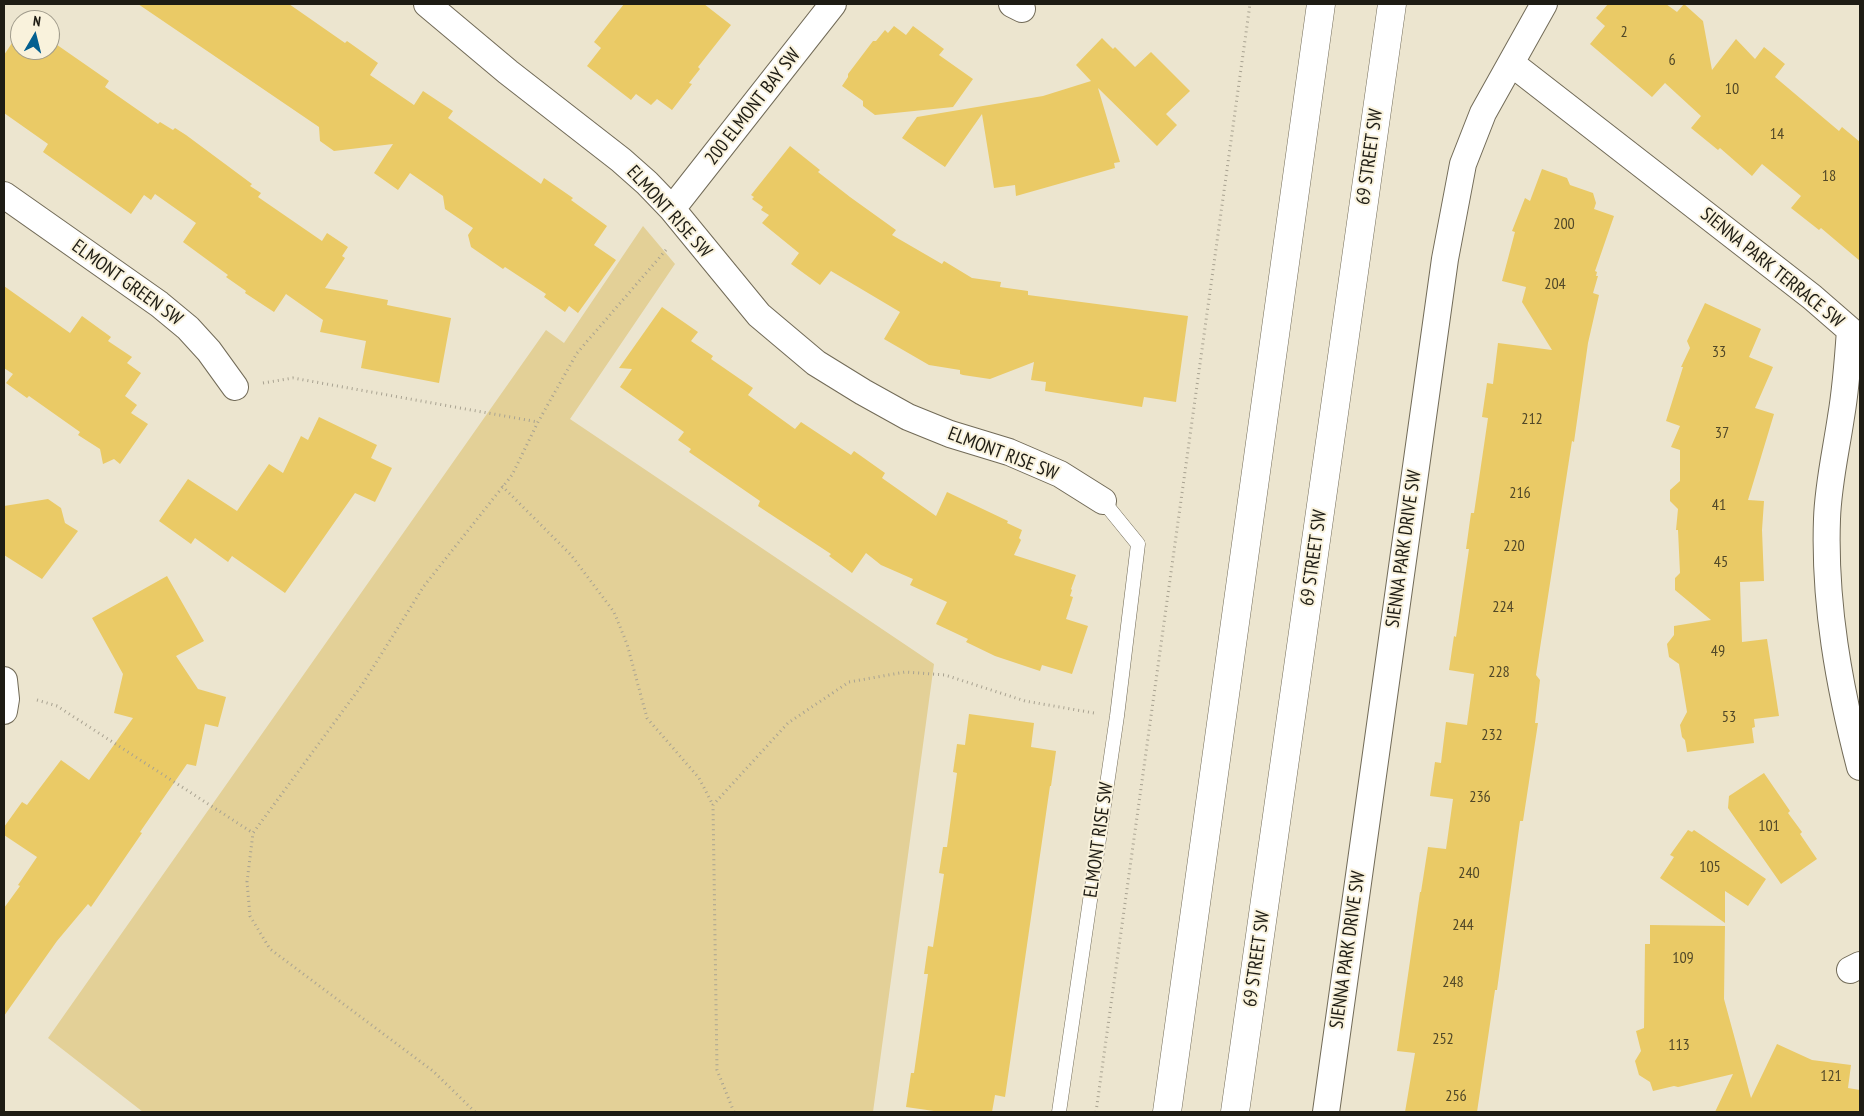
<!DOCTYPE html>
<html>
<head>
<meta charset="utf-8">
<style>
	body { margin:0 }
	#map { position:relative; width:1864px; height:1116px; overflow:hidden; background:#ece5cf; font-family:"PT Sans Narrow",sans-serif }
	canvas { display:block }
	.frame { position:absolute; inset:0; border:5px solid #1e1c14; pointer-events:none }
	.north { position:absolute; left:10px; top:10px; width:50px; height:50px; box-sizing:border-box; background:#f9f2dc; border:1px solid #a19c8c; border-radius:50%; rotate:8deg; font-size:14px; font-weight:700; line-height:20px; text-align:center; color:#1e1c14 }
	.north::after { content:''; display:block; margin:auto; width:18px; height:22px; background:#046090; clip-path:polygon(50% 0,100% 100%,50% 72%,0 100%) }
</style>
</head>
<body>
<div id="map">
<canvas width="1864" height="1116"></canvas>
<div class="frame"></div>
<div class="north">N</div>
</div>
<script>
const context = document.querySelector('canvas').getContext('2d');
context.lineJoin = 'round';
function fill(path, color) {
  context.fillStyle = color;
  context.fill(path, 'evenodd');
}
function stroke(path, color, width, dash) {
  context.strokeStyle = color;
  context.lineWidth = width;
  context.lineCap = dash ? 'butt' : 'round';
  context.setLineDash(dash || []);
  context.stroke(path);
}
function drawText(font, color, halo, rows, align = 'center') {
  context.font = font + ' "PT Sans Narrow",sans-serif';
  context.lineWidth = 4;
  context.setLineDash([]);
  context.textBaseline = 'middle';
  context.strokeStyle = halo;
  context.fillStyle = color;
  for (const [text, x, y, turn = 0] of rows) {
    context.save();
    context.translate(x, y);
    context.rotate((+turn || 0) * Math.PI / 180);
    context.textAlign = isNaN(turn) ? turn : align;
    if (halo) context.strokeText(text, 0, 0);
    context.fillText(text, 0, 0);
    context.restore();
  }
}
fill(new Path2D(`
	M 643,226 L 675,264 L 570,419 L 934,664 L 873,1112 L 143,1112 L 48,1038 L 546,330 L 564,343 Z`), '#e3d097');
fill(new Path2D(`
	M 138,4 L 289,4 L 345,43 L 347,41 L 378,63 L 370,75 L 414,105 L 423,91 L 453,111 L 448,118 L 541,184 L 544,178 L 573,198 L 571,200 L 607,226 L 594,245 L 616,260 L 578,313 L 569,306 L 565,312 L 544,297 L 546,294 L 505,267 L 503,269 L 471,247 L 468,235 L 473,228 L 445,209 L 443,196 L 410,173 L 398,190 L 374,173 L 393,144 L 334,151 L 320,141 L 319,127 Z
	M 624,4 L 704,4 L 731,25 L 698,67 L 700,69 L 689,83 L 692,84 L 672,110 L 657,99 L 651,105 L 636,94 L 631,100 L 587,66 L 601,48 L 594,42 Z
	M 1608,4 L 1666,4 L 1677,12 L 1684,4 L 1703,21 L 1712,70 L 1736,39 L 1755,59 L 1764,47 L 1785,64 L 1775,77 L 1839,131 L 1842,127 L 1860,142 L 1860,261 L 1821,228 L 1819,230 L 1791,208 L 1801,196 L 1762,164 L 1752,176 L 1720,148 L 1718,150 L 1691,128 L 1701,116 L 1665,83 L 1652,97 L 1590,44 L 1605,26 L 1596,18 Z
	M 894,26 L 906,35 L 913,26 L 944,49 L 939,55 L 973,79 L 953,107 L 875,115 L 863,106 L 863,101 L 842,86 L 848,77 L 848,74 L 873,41 L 876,41 L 885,30 L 888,33 Z
	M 20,31 L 20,50 L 50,50 L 50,40 L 109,81 L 105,87 L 158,124 L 160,122 L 173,130 L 175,128 L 186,135 L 252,184 L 250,186 L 261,193 L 258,197 L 322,241 L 327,233 L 348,247 L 342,256 L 345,258 L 325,288 L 388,300 L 387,305 L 451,318 L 439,383 L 361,368 L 366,341 L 320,332 L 323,320 L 286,294 L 274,312 L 245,293 L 246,291 L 226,277 L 228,275 L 183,242 L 196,223 L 155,194 L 151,200 L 144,195 L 131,214 L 43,152 L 48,144 L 4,113 L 4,55 Z
	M 1102,38 L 1113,49 L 1115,47 L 1135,67 L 1151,52 L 1190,91 L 1166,114 L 1177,125 L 1157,146 L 1098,88 L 1120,162 L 1114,163 L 1115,168 L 1016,196 L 1015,185 L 994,188 L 982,114 L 945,167 L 902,138 L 917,117 L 1043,96 L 1091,81 L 1076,65 Z
	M 790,146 L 820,170 L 818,172 L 850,197 L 896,230 L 892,235 L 942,264 L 944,261 L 972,278 L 1001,282 L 1000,287 L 1028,291 L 1028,295 L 1188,316 L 1176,402 L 1144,397 L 1142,407 L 1045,391 L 1046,382 L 1031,380 L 1034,362 L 990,379 L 963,375 L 960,374 L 960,370 L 929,365 L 884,339 L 900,312 L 831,271 L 820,285 L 791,264 L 799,253 L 762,223 L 769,215 L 761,210 L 763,207 L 752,199 L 754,197 L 751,195 Z
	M 1542,169 L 1567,178 L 1570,185 L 1593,193 L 1596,203 L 1594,209 L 1614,216 L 1595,271 L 1597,272 L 1596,276 L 1598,276 L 1593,293 L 1599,295 L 1588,343 L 1574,442 L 1572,441 L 1540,648 L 1536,675 L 1540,680 L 1535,723 L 1538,723 L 1523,821 L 1520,821 L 1497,990 L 1495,990 L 1477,1112 L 1405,1112 L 1415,1053 L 1397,1051 L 1420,892 L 1421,892 L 1428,847 L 1446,849 L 1453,799 L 1430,796 L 1435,762 L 1441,763 L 1446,722 L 1467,725 L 1474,674 L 1449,670 L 1454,636 L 1456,637 L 1469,549 L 1466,549 L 1471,513 L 1474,513 L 1488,418 L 1482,417 L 1487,383 L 1493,384 L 1498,343 L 1552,350 L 1522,302 L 1526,287 L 1502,281 L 1515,232 L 1512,231 L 1525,198 L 1530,201 Z
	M 4,286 L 70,333 L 82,316 L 111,337 L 108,341 L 132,357 L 127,363 L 141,373 L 125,396 L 137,405 L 131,413 L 148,424 L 120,464 L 114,459 L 103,464 L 100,449 L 78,435 L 80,432 L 29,396 L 27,398 L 6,383 L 13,374 L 4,368 Z
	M 1705,303 L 1761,329 L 1749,357 L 1773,367 L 1755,408 L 1774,414 L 1748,500 L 1764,501 L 1762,530 L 1764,581 L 1740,582 L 1742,642 L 1767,639 L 1779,716 L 1754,719 L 1755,727 L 1752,728 L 1754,743 L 1687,752 L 1685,740 L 1682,737 L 1680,725 L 1687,712 L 1679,664 L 1669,657 L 1667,644 L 1674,635 L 1674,626 L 1711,620 L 1675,590 L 1675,578 L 1680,573 L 1678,530 L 1676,530 L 1678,509 L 1670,501 L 1670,490 L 1680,481 L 1680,450 L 1671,447 L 1680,426 L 1666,421 L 1683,367 L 1681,367 L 1690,348 L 1687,341 Z
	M 662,307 L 698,332 L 691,341 L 713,356 L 711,359 L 753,388 L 748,395 L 795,429 L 801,422 L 851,455 L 854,451 L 885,473 L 882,478 L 936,516 L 947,492 L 1008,521 L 1007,523 L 1022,530 L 1019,538 L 1021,540 L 1014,555 L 1076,575 L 1071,589 L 1072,590 L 1070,596 L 1073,597 L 1066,619 L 1088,626 L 1072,674 L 1042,665 L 1040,671 L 995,656 L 966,642 L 968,639 L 936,624 L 947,602 L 910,585 L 913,579 L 881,565 L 866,553 L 852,573 L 829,556 L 831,554 L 758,506 L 760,501 L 689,452 L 691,449 L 678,440 L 684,432 L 620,387 L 632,369 L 619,368 Z
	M 319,417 L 377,445 L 371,458 L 392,468 L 375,502 L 355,493 L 285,593 L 232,556 L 228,562 L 195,538 L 191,544 L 159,521 L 188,479 L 237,511 L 269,464 L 283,473 L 301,436 L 308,440 Z
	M 48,499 L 61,508 L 65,523 L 78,531 L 42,579 L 4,555 L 4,506 Z
	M 167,576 L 204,641 L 176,656 L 198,689 L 226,697 L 218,727 L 205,724 L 196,766 L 187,764 L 140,832 L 142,833 L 91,907 L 88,904 L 57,941 L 4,1016 L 4,908 L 20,886 L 18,885 L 37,857 L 4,835 L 4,827 L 22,802 L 27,805 L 61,760 L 89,780 L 133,718 L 114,713 L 123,674 L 92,618 Z
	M 969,714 L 1034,723 L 1031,747 L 1056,751 L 1051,786 L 1050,786 L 1005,1097 L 995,1095 L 992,1112 L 941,1112 L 906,1107 L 911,1073 L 914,1073 L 928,974 L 924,974 L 928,946 L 933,947 L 944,874 L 939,873 L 943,847 L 947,847 L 957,773 L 953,772 L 957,744 L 965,745 Z
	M 1764,773 L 1790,811 L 1788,813 L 1802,832 L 1800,834 L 1817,859 L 1781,884 L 1728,808 L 1729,796 Z
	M 1688,830 L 1692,832 L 1694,830 L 1766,879 L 1748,906 L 1725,891 L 1725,923 L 1660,878 L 1674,857 L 1670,855 Z
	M 1650,925 L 1725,926 L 1724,999 L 1751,1098 L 1777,1044 L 1812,1060 L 1851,1065 L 1848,1088 L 1860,1090 L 1860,1112 L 1715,1112 L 1733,1074 L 1678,1087 L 1674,1086 L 1653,1091 L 1650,1082 L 1639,1075 L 1635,1061 L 1641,1051 L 1636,1031 L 1644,1028 L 1645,944 L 1650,944 Z`), '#eaca66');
const service = new Path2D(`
	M 1059,1112 L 1117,716 L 1138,544 L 1103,501`);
const minor = new Path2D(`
	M 427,4 L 508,72 L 621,160 L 647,183 L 672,209 L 759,315 L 816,363 L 863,392 L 908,417 L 950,434 L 1009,452 L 1060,474 L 1103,501
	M 1012,4 L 1022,9
	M 1511,63 L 1812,297 L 1850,330 C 1848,359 1846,388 1841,417 C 1836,451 1828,485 1827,519 C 1824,603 1839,686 1860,767
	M 4,195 L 159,304 L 188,328 L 209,351 L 235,387
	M 672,209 L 833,4
	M 4,680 L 6,699 L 4,711
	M 1850,970 L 1860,965
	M 1326,1112 L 1445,259 L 1463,164 L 1483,113 L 1544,4`);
const secondary = new Path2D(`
	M 1167,1112 L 1321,4
	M 1235,1112 L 1392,4`);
stroke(service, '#726b58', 15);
stroke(minor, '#726b58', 28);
stroke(secondary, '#726b58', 29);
stroke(new Path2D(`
	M 263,383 L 293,378 L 538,422
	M 502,486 L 571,555 L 614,612 L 627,644 L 647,718 L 699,778 L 713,805
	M 37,700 L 57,706 L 253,833
	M 475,1112 L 433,1071 L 270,949 L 250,916 L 247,882 L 253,833 L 362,685 L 424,586 L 512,475 L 538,422 L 577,353 L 666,250
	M 734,1112 L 717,1070 L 713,805 L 788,723 L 849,682 L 905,672 L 945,675 L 1025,701 L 1094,713
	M 1096,1112 L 1250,4`), '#a8a291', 3, [1, 4]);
stroke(service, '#fff', 14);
stroke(minor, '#fff', 26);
stroke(secondary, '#fff', 28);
drawText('16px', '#514828', null, [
	["2",1624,32],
	["6",1672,60],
	["10",1732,89],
	["14",1777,134],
	["18",1829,176],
	["200",1564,224],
	["204",1555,284],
	["33",1719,352],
	["212",1532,419],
	["37",1722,433],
	["216",1520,493],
	["41",1719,505],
	["220",1514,546],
	["45",1721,562],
	["224",1503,607],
	["49",1718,651],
	["228",1499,672],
	["53",1729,717],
	["232",1492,735],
	["236",1480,797],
	["101",1769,826],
	["105",1710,867],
	["240",1469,873],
	["244",1463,925],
	["109",1683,958],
	["248",1453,982],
	["252",1443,1039],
	["113",1679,1045],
	["121",1831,1076],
	["256",1456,1096]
]);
drawText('19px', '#1e1c14', '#f9f2dc', [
	["200 ELMONT BAY SW",753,107,-52],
	["69 STREET SW",1370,157,-82],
	["ELMONT RISE SW",669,212,48],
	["SIENNA PARK TERRACE SW",1772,268,39],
	["ELMONT GREEN SW",127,283,36],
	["ELMONT RISE SW",1003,454,21],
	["SIENNA PARK DRIVE SW",1404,549,-82],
	["69 STREET SW",1314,558,-82],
	["ELMONT RISE SW",1099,840,-82],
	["SIENNA PARK DRIVE SW",1348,950,-82],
	["69 STREET SW",1257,959,-82]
]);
</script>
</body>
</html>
